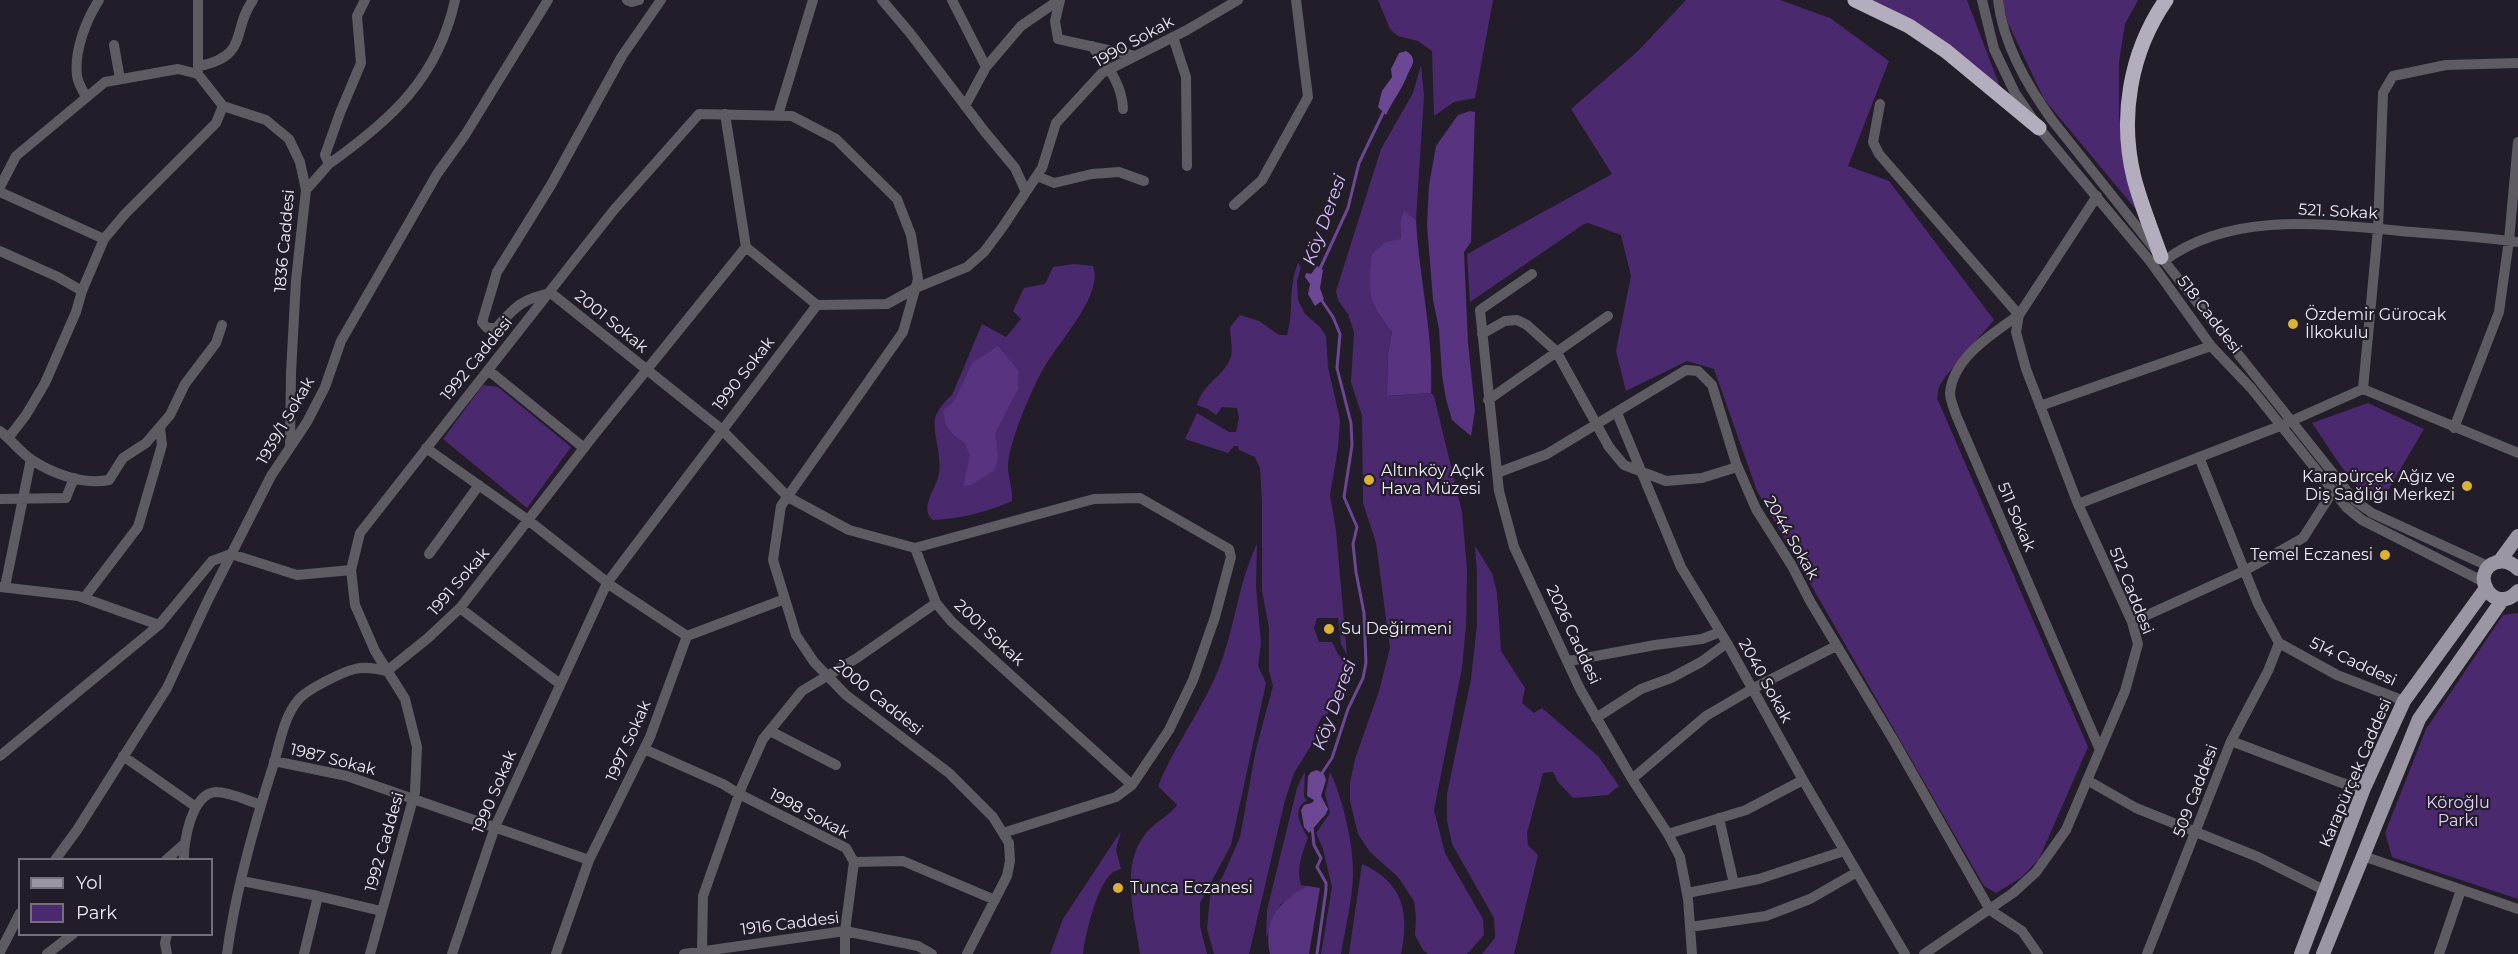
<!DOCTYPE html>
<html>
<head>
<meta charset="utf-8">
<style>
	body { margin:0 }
	#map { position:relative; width:2518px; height:954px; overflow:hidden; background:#231d2a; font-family:Montserrat,sans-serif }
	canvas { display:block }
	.legend { position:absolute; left:18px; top:858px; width:195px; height:78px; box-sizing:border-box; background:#231d2a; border:2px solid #75707b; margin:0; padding:8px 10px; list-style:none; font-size:18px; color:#f0ecf5 }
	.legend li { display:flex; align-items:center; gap:12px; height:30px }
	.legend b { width:30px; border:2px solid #75707b }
</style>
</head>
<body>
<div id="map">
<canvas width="2518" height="954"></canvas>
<ul class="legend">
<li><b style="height:8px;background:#9b95a4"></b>Yol</li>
<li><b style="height:16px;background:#4b296e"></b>Park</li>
</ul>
</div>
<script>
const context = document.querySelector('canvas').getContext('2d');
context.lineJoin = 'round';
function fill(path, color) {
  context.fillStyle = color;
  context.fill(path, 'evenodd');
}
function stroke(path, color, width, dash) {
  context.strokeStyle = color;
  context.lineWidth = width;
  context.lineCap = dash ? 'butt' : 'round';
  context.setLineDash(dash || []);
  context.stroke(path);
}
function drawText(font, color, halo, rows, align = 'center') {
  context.font = font + ' Montserrat,sans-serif';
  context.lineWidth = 4.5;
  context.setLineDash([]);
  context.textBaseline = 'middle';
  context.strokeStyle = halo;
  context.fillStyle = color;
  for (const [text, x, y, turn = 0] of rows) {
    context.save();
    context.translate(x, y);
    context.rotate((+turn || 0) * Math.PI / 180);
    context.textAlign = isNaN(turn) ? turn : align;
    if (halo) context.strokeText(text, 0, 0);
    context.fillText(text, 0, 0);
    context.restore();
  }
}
fill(new Path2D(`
	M 1378,0 L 1493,0 L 1475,98 L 1454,102 L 1434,116 L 1432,51 L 1418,41 L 1398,36 L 1390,29 Z
	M 1686,0 L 1780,0 L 1830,18 L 1889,61 L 1848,166 L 1889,181 L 1994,320 L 1945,377 L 1939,387 L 1937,398 L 2088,747 L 2039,859 L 2022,877 L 1996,893 L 1984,886 L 1757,491 L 1714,369 L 1687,361 L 1626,391 L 1616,351 L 1631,276 L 1621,235 L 1588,223 L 1584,224 L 1470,302 L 1467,254 L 1612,174 L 1571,109 L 1637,52 Z
	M 1871,0 L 1967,0 L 2000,87 Z
	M 2001,0 L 2138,0 L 2125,24 L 2119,62 L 2119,116 L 2124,165 L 2138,212 L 2044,99 L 2008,23 Z
	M 1421,65 L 1424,96 L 1416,220 L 1404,210 L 1400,223 L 1401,239 L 1380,316 L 1392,332 L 1388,354 L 1387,396 L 1431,393 L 1434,396 L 1462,512 L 1467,570 L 1466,625 L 1462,668 L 1434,810 L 1445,853 L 1483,919 L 1484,935 L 1467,954 L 1428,954 L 1423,950 L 1415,935 L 1416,918 L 1414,901 L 1398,877 L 1370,852 L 1358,834 L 1350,801 L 1350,783 L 1355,759 L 1379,691 L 1390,648 L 1376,543 L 1363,503 L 1362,416 L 1351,382 L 1354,332 L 1348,314 L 1338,300 L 1336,291 L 1381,149 L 1413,93 Z
	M 1298,263 L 1301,267 L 1297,281 L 1298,300 L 1305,314 L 1320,327 L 1326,336 L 1328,367 L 1340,420 L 1338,448 L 1330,495 L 1336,531 L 1347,655 L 1341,644 L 1338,618 L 1317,618 L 1314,628 L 1319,642 L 1332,642 L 1338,654 L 1345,663 C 1345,682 1335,699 1327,715 L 1322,716 L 1314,734 L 1317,736 L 1294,773 L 1285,800 L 1249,954 L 1214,954 L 1207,929 L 1210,897 L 1223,876 L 1240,837 L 1256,749 L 1273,686 L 1269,671 L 1269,628 L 1262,591 L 1262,502 L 1260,468 L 1255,457 L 1239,450 L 1238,446 L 1234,446 L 1228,453 L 1185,439 L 1197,413 L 1229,432 L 1236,432 L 1239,418 L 1237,408 L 1222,407 L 1216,415 L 1208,409 L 1197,405 C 1203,382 1225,377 1231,356 C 1233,348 1230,335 1230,327 L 1240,315 L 1259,321 L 1279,335 L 1287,335 C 1294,311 1288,286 1298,263 Z
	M 1073,264 L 1093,266 C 1104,294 1059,342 1045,366 C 1032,388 1007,445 1008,469 C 1009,481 1013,490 1012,501 C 988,512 959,519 933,520 C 918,508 937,488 939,473 C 942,455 932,430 935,418 C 938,409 945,401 952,395 L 982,324 L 1006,337 L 1021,319 L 1013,311 L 1024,288 L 1045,284 L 1053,267 Z
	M 483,385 L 498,387 L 571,447 L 527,508 L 443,439 Z
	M 2368,403 L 2424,429 L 2380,504 C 2354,492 2329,447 2312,423 Z
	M 1257,544 L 1256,586 L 1261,643 L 1258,666 L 1266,683 L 1231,845 L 1200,903 L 1200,926 L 1207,954 L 1140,954 C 1135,916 1119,866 1146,833 C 1155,822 1168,817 1177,805 L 1158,786 C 1177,740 1209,701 1224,654 C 1236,618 1240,579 1257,544 Z
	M 1475,546 L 1492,573 L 1497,593 L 1501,651 L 1525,688 L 1522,703 L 1534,713 L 1542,708 L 1598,756 L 1619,786 L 1608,795 L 1573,798 L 1558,782 L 1553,772 L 1543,773 L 1527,833 L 1528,845 L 1538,855 L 1514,954 L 1482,954 L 1495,938 L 1494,918 L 1452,844 L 1447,820 L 1447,794 L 1471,679 L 1477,625 L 1477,573 Z
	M 2518,613 L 2518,899 L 2392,857 L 2385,833 L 2426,729 L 2503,615 Z
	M 1305,771 L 1304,797 L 1307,800 C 1291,810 1301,825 1308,838 C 1302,853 1296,869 1301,885 L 1307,886 L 1280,905 L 1266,938 L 1267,910 L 1297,788 Z
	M 1330,772 C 1343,799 1354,846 1353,876 C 1352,902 1345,929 1341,954 L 1321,954 L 1332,887 L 1323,849 L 1316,833 L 1330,813 L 1325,794 Z
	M 1121,831 L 1116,850 L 1121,869 C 1118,870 1114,871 1112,873 C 1097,885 1085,935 1083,954 L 1050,954 L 1063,919 Z
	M 1362,864 C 1403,882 1410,913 1401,954 L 1349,954 Z`), '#4b296e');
fill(new Path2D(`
	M 1470,111 L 1475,112 L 1471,242 L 1464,252 L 1468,343 L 1475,410 L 1471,436 L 1452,420 L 1446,399 L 1442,375 L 1439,329 L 1433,300 L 1427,225 L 1429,185 L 1436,146 L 1458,115 Z
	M 1404,210 L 1416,220 C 1419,278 1434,335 1431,393 L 1387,396 L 1388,354 L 1392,332 C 1368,301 1367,292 1372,254 L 1386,242 L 1401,239 L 1400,222 Z
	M 998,346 L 1018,370 L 1018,389 L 995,434 L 998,456 L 995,470 L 972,485 L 963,486 L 970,456 L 965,443 L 953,435 L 946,425 L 943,411 L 955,400 L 972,363 Z
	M 1307,886 L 1320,888 L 1309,954 L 1270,954 C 1263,919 1278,903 1307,886 Z`), '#58337f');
fill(new Path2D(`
	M 1406,51 C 1419,59 1411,66 1407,76 C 1401,91 1393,100 1386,115 L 1378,107 L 1382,91 L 1392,77 L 1391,69 L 1399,53 Z
	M 1317,266 L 1323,270 L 1320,288 L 1324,299 L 1315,306 L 1308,294 L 1310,284 L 1305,277 L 1306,273 L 1311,274 Z
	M 1317,770 L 1324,774 L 1326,780 L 1321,796 L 1328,809 L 1326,814 L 1309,833 L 1304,827 L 1301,810 L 1304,805 L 1312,803 L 1314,800 L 1307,796 L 1308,776 L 1311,772 Z`), '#6b4794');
stroke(new Path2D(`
	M 1319,271 L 1348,208 L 1359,163 L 1385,109
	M 1320,776 L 1332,758 L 1348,709 L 1363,678 L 1366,663 L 1364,613 L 1356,572 L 1353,544 L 1357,527 L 1344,497 L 1352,445 L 1351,423 L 1337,368 L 1340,334 L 1333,317 L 1320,298
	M 1312,827 L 1314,845 L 1321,858 L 1317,867 L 1326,883 L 1326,890 L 1317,954`), '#6b4794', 3);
stroke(new Path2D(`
	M 198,0 L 198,71
	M 627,0 L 632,2 L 639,0
	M 661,0 L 622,56 L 551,185 L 497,272 L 482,322 L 487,328 L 496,328 C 516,306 522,299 551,293 L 721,429 L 788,497 L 849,530 L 915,548 L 936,603 L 951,621 L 1132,785
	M 882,0 L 910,33 L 985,132 L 1015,168 L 1026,192
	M 952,0 L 986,67
	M 1060,0 L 1055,21 L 1058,39 L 1135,56
	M 1982,0 L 1994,49 L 2015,93 L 2039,128 L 2150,261 L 2211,346 L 2251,388 L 2346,507 L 2362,520 L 2484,582
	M 1998,0 C 2003,44 2027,85 2052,120 L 2355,501 L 2372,513 L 2490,567
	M 1173,37 L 1186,77 L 1187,166
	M 114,45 L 120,79
	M 1092,46 C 1107,66 1122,83 1123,109
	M 199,66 C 250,56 231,30 253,0
	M 86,97 C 83,91 78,83 77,76 C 74,51 86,20 99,0
	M 1880,104 L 1873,142 L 1879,154 L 2019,315 C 1993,333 1953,358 1950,393 C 1950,400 1954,408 1956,415 L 2100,750
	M 965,106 L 986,67 L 1021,26 L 1059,0
	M 725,114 L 746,247 L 817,305
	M 778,115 L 813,0
	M 329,164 C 392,119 438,78 455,0
	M 1037,176 L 1054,183 L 1092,174 L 1119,172 L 1144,181
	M 0,187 L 16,156 L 105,82 L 178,69 L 198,74 L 223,106 L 266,120 L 289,139 L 300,162 L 306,190 L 296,280 L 291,373 L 290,446
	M 306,190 L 329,164 L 325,155 L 340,113 L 361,63 L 357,16 L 365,0
	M 0,192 L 104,239
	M 1234,205 L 1262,180 L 1308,97 L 1296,0
	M 0,251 L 58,277 L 82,291
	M 2164,261 C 2233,209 2332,225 2413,232 C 2448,235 2483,237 2518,242
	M 1532,274 L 1480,310 L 1499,491 L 1514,547 L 1580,689 L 1632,779 L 1668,834 L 1680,857 L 1688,899 L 1692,954
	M 817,305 L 887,304 L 916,288 L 967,267 L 984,252 L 1002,228 L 1042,168 L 1056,123 L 1102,73 L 1187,30 L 1238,0
	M 1482,334 L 1505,321 L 1517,320 L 1527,325 L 1556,351 L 1609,447 L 1624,465 L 1666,481 L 1702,478 L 1737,467
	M 488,370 L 584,448
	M 2363,389 L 2378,229 L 2383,93 L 2393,76 L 2446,65 L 2518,63
	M 1488,400 L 1608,316
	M 2040,406 L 2211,346
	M 1617,413 L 1681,567 L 1727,643 L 1803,780 L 1905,954
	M 2454,428 L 2499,312 L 2509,240 L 2518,142
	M 0,431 C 11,439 20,452 32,460 C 53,474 84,485 109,480 L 123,458 L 146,443 L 170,415 L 185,384 L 216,343 L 222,325
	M 9,437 L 26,415 L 45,383 L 76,312 L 82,291 L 104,239 L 125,214 L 216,123 L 223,106
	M 426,448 L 528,520 L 613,587 L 687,636
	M 2199,457 L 2258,604 L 2279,643 L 2337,675 L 2404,701
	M 1497,473 L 1547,454 L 1686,370 L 1698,371 L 1712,385 L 1736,463 L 1756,509 L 1792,566 L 1810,601 L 1894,741 L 1990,910 L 2022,931 L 2038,954
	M 0,499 L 66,498 L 74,478
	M 2078,504 L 2280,426 L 2363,389 L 2518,453
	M 915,548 L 1094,499 L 1140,498 L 1229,549 L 1231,557 L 1215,617 L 1193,680 L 1169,730 L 1132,785 L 1116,797 L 1003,833
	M 429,554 L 479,485
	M 0,587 L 78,596 L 159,625
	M 5,587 L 31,459
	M 84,598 L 138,527 L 162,445 L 160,428
	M 460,608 L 560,684
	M 2132,622 L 2246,570 L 2303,538 L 2333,491
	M 1569,661 L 1655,645 L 1702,639 L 1720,632
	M 1596,718 L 1641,689 L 1671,678 L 1701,662 L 1727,643
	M 770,731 L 836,765
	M 2231,741 L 2342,783 L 2364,788
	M 644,749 L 723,784 L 739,794 L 846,848 L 854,862
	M 0,756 L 159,625 L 212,561 L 231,554 L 297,575 L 351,570
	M 123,756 L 196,807
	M 274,761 L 347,776 L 589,860
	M 1632,779 L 1706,716 L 1752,689 L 1836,646
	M 2087,780 L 2136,808 L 2258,857 L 2324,890
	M 1719,818 L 1734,884
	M 1668,834 L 1746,810 L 1803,780
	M 2363,856 L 2518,909
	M 55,860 L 77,830 L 167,688 L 207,602 L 271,476 L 307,422 L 325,387 L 341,341 L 437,174 L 465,135 L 548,0
	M 166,860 L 183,845
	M 184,860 C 183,842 192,793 216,792 C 230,792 248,801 261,805
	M 854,862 L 903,861 L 995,900
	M 242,881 L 318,896 L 381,911
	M 1687,893 L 1759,879 L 1844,851
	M 1690,927 L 1766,916 L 1810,899 L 1857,872
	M 167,934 L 165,943 L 167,954
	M 702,950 L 703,896 L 742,786 L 763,739 L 802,691 L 857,658 L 936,603
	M 0,952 L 20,913
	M 47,954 L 73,934
	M 227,954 C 235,892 255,822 274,763 C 280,742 284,716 299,699 C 308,689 342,672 355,669 C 366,666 377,669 387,671 L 428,638 L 460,608 L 594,435 L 746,247
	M 304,954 L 318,896
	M 370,954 L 415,792 L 417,747 L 405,699 L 375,651 L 355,605 L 351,570 L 360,533 L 613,211 L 699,114 L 792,116 L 836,139 L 897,199 L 911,235 L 918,279 L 903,332 L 781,506 L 773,560 L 796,635 L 814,662 L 846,695 L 949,773 L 993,817 L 1009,843 L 1010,861 L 1007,876 L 967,954
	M 452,954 L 495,827 L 607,583 L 817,305
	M 556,954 L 589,860 L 650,737 L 687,636 L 785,599
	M 684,954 L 845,931 L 918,946 L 932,954
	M 845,954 L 845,931 L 854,862
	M 1924,954 L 2013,893 L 2036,872 L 2066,830 L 2125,691 L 2138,644 L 2132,622 L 2078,504 L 2026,369 L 2016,332 L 2019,315 L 2097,196
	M 2147,954 L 2231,741 L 2268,671 L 2279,643
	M 2439,954 L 2461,890`), '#5e5b62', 10);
stroke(new Path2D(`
	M 2499,562 L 2518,536
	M 2518,569 C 2512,563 2505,560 2497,562 C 2467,571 2494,618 2518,591
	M 2301,954 L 2364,788 L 2404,701 L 2486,588
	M 2323,954 L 2419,719 L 2503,599`), '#9b95a4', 14);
stroke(new Path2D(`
	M 1855,0 L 1909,26 L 1946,51 L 2039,128
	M 2161,257 C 2152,231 2141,205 2134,178 C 2119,117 2130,52 2166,0`), '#b3adbe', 15);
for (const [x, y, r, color] of [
	[2293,324,6,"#dab333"],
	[1369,480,6,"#dab333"],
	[2467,486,6,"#dab333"],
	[2385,555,6,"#dab333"],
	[1329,629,6,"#dab333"],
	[1118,888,6,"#dab333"]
]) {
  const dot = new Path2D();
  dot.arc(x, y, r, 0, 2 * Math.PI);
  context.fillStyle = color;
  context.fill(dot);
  stroke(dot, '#231d2a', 2);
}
drawText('16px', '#f0ecf5', '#231d2a', [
	["1990 Sokak",1134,42,-29],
	["521. Sokak",2338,212,3],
	["1836 Caddesi",285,241,-85],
	["518 Caddesi",2209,315,52],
	["2001 Sokak",611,322,39],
	["1992 Caddesi",477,359,-51],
	["1990 Sokak",744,374,-52],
	["1939/1 Sokak",286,421,-60],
	["511 Sokak",2016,517,67],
	["2044 Sokak",1791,538,60],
	["1991 Sokak",459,582,-49],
	["512 Caddesi",2131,591,68],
	["2001 Sokak",989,633,43],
	["2026 Caddesi",1573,635,65],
	["514 Caddesi",2353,662,25],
	["2040 Sokak",1765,681,61],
	["2000 Caddesi",878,698,39],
	["1997 Sokak",629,741,-66],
	["1987 Sokak",333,760,14],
	["Karapürçek Caddesi",2356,773,-67],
	["509 Caddesi",2196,791,-69],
	["1990 Sokak",495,792,-67],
	["1998 Sokak",809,814,28],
	["1992 Caddesi",385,842,-74],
	["1916 Caddesi",790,924,-7]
]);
drawText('16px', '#f0ecf5', '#231d2a', [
	["Özdemir Gürocak",2305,315],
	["İlkokulu",2305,333],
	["Altınköy Açık",1381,471],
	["Hava Müzesi",1381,489],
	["Karapürçek Ağız ve",2455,477,"right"],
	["Diş Sağlığı Merkezi",2455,495,"right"],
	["Temel Eczanesi",2373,555,"right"],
	["Su Değirmeni",1341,629],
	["Tunca Eczanesi",1130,888]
], 'left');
drawText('16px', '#e1d0fb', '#231d2a', [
	["Köroğlu",2458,803],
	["Parkı",2458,821]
]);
drawText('italic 18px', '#d7bcfc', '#231d2a', [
	["Köy Deresi",1325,220,-70],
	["Köy Deresi",1335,705,-70]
]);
</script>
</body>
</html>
